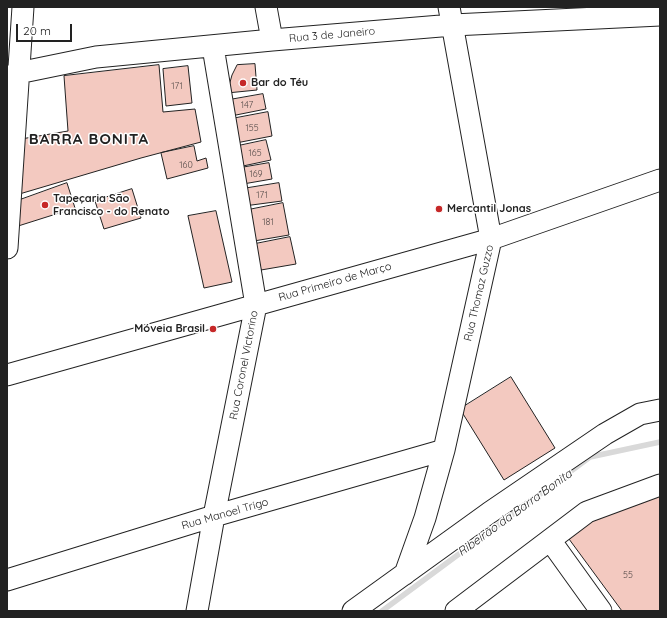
<!DOCTYPE html>
<html>
<head>
<meta charset="utf-8">
<style>
	body { margin:0 }
	#map { position:relative; width:667px; height:618px; overflow:hidden; background:#fff; font-family:Quicksand,sans-serif }
	canvas { display:block }
	.frame { position:absolute; inset:0; border:8px solid #222; pointer-events:none }
	.scale { position:absolute; left:16px; top:24px; width:56px; height:18px; box-sizing:border-box; border:2px solid #222; border-top:0; padding-left:5px; font-size:12px; line-height:14px; white-space:nowrap; color:#222; -webkit-text-stroke:3px #fff; paint-order:stroke }
</style>
</head>
<body>
<div id="map">
<canvas width="667" height="618"></canvas>
<div class="frame"></div>
<div class="scale">20 m</div>
</div>
<script>
const context = document.querySelector('canvas').getContext('2d');
context.lineJoin = 'round';
function stroke(path, color, width, dash) {
  context.strokeStyle = color;
  context.lineWidth = width;
  context.lineCap = dash ? 'butt' : 'round';
  context.setLineDash(dash || []);
  context.stroke(path);
}
function fill(path, color) {
  context.fillStyle = color;
  context.fill(path, 'evenodd');
}
function drawText(font, color, halo, rows, align = 'center') {
  context.font = font + ' Quicksand,sans-serif';
  context.lineWidth = 3;
  context.setLineDash([]);
  context.textBaseline = 'middle';
  context.strokeStyle = halo;
  context.fillStyle = color;
  for (const [text, x, y, turn = 0] of rows) {
    context.save();
    context.translate(x, y);
    context.rotate((+turn || 0) * Math.PI / 180);
    context.textAlign = isNaN(turn) ? turn : align;
    if (halo) context.strokeText(text, 0, 0);
    context.fillText(text, 0, 0);
    context.restore();
  }
}
stroke(new Path2D(`
	M 382,611 L 590,457 L 660,442`), '#d9d9d9', 5.5);
const building = new Path2D(`
	M 255,64 L 257,90 L 227,93 L 232,75 L 237,65 Z
	M 159,65 L 163,112 L 195,109 L 201,142 L 141,158 L 16,195 L 21,139 L 68,131 L 64,76 Z
	M 188,66 L 192,103 L 166,106 L 163,69 Z
	M 263,94 L 266,109 L 231,116 L 229,100 Z
	M 268,112 L 272,136 L 236,143 L 231,119 Z
	M 266,140 L 271,160 L 243,166 L 238,146 Z
	M 194,146 L 197,161 L 206,158 L 208,168 L 167,179 L 161,153 Z
	M 269,163 L 272,179 L 243,184 L 240,168 Z
	M 67,183 L 75,208 L 15,227 L 17,201 Z
	M 279,183 L 282,201 L 244,206 L 242,189 Z
	M 132,189 L 141,218 L 104,229 L 95,201 Z
	M 283,203 L 289,235 L 254,241 L 248,210 Z
	M 216,211 L 232,282 L 204,288 L 188,216 Z
	M 290,237 L 296,264 L 261,270 L 255,244 Z
	M 511,377 L 555,448 L 504,480 L 460,409 Z
	M 660,494 L 660,611 L 622,611 L 569,539 L 595,519 Z`);
fill(building, '#f3c9c0');
stroke(building, '#222', 1);
const minor = new Path2D(`
	M 266,7 L 272,40
	M 7,77 L 18,73 L 96,57 L 272,40 L 453,25 L 660,15
	M 7,248 L 23,7
	M 7,375 L 491,239 L 660,180
	M 550,540 L 601,611
	M 405,574 L 425,518 L 444,450 L 491,239 L 449,7
	M 7,580 L 214,516 L 444,450
	M 197,611 L 214,516 L 256,305 L 213,47
	M 353,611 L 489,513 L 605,434 L 640,414 L 660,410
	M 456,611 L 587,512 L 660,485`);
stroke(minor, '#222', 23);
stroke(minor, '#fff', 21);
for (const [x, y, r, color] of [
	[243,83,4,"#c62828"],
	[45,205,4,"#c62828"],
	[439,209,4,"#c62828"],
	[213,329,4,"#c62828"]
]) {
  const dot = new Path2D();
  dot.arc(x, y, r, 0, 2 * Math.PI);
  context.fillStyle = color;
  context.fill(dot);
  stroke(dot, '#fff', 1.5);
}
drawText('9px', '#564c4a', null, [
	["171",177,86],
	["147",247,105],
	["155",252,128],
	["165",255,153],
	["160",186,165],
	["169",256,174],
	["171",262,195],
	["181",268,222],
	["55",628,575]
]);
drawText('11px', '#222', '#fff', [
	["Rua 3 de Janeiro",332,35,-5],
	["Rua Primeiro de Março",335,282,-16],
	["Rua Thomaz Guzzo",479,293,-77],
	["Rua Coronel Victorino",244,365,-79],
	["Rua Manoel Trigo",225,514,-16]
]);
drawText('bold 11px', '#222', '#fff', [
	["Bar do Téu",251,83],
	["Tapeçaria São",53,199],
	["Francisco - do Renato",53,212],
	["Mercantil Jonas",447,209],
	["Móveia Brasil",205,329,"right"]
], 'left');
drawText('italic 12px', '#222', '#fff', [
	["Ribeirão da Barra Bonita",515,513,-36]
]);
context.letterSpacing = '1px';
drawText('bold 15px', '#222', '#fff', [
	["BARRA BONITA",89,139]
]);
context.letterSpacing = '0px';
</script>
</body>
</html>
